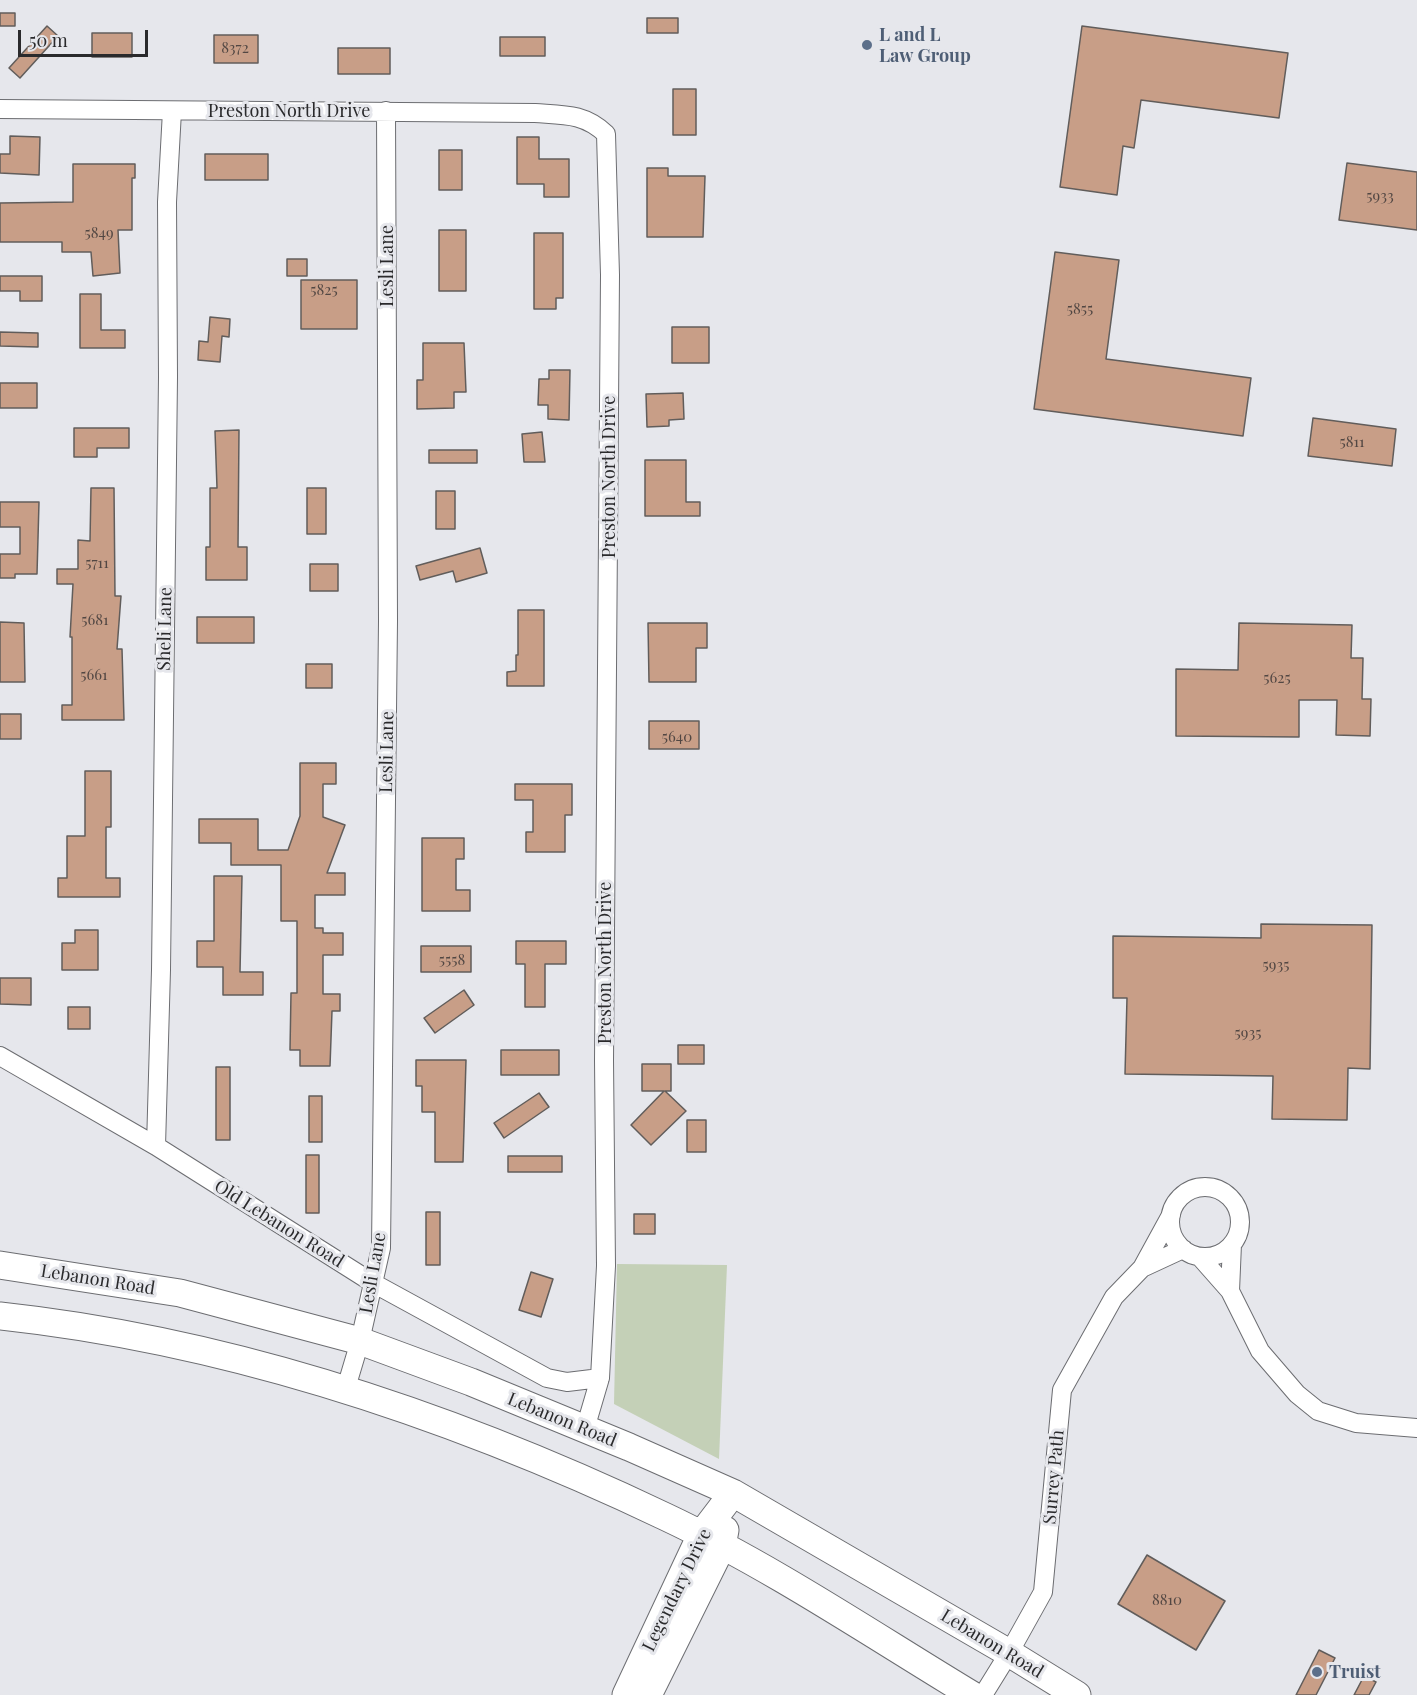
<!DOCTYPE html>
<html>
<head>
<meta charset="utf-8">
<style>
	body { margin:0 }
	#map { position:relative; width:1417px; height:1695px; overflow:hidden; background:#e6e7ec; font-family:"Playfair Display",serif }
	canvas { display:block }
	.scale { position:absolute; left:18px; top:30px; width:130px; height:27px; box-sizing:border-box; border:3px solid #2a2a2c; border-top:0; padding-left:8px; font-size:18px; line-height:21px; white-space:nowrap; color:#2a2a2c; -webkit-text-stroke:4px #e6e7ec; paint-order:stroke }
</style>
</head>
<body>
<div id="map">
<canvas width="1417" height="1695"></canvas>
<div class="scale">50 m</div>
</div>
<script>
const context = document.querySelector('canvas').getContext('2d');
context.lineJoin = 'round';
function fill(path, color) {
  context.fillStyle = color;
  context.fill(path, 'evenodd');
}
function stroke(path, color, width, dash) {
  context.strokeStyle = color;
  context.lineWidth = width;
  context.lineCap = dash ? 'butt' : 'round';
  context.setLineDash(dash || []);
  context.stroke(path);
}
function drawText(font, color, halo, rows, align = 'center') {
  context.font = font + ' "Playfair Display",serif';
  context.lineWidth = 6;
  context.setLineDash([]);
  context.textBaseline = 'middle';
  context.strokeStyle = halo;
  context.fillStyle = color;
  for (const [text, x, y, turn = 0] of rows) {
    context.save();
    context.translate(x, y);
    context.rotate((+turn || 0) * Math.PI / 180);
    context.textAlign = isNaN(turn) ? turn : align;
    if (halo) context.strokeText(text, 0, 0);
    context.fillText(text, 0, 0);
    context.restore();
  }
}
fill(new Path2D(`
	M 617,1264 L 727,1265 L 719,1459 L 614,1404 Z`), '#c4d0b7');
const building = new Path2D(`
	M 0,13 L 15,13 L 15,26 L 0,26 Z
	M 647,18 L 678,18 L 678,33 L 647,33 Z
	M 47,26 L 58,36 L 20,78 L 9,68 Z
	M 1082,26 L 1288,53 L 1279,118 L 1141,100 L 1134,148 L 1123,146 L 1117,195 L 1060,187 Z
	M 92,33 L 132,33 L 132,57 L 92,57 Z
	M 214,35 L 258,35 L 258,63 L 214,63 Z
	M 500,37 L 545,37 L 545,56 L 500,56 Z
	M 338,48 L 390,48 L 390,74 L 338,74 Z
	M 673,89 L 696,89 L 696,135 L 673,135 Z
	M 10,136 L 40,137 L 39,175 L 0,173 L 0,154 L 10,154 Z
	M 517,137 L 539,137 L 539,159 L 569,159 L 569,197 L 544,197 L 544,184 L 517,184 Z
	M 439,150 L 462,150 L 462,190 L 439,190 Z
	M 205,154 L 268,154 L 268,180 L 205,180 Z
	M 1347,163 L 1417,172 L 1417,230 L 1339,220 Z
	M 73,164 L 135,164 L 135,178 L 132,178 L 132,230 L 118,230 L 120,273 L 93,276 L 91,252 L 62,252 L 62,242 L 0,242 L 0,203 L 73,202 Z
	M 647,168 L 668,168 L 668,176 L 705,176 L 703,237 L 647,237 Z
	M 439,230 L 466,230 L 466,291 L 439,291 Z
	M 534,233 L 563,233 L 563,298 L 556,298 L 556,309 L 534,309 Z
	M 1055,252 L 1119,260 L 1106,359 L 1251,378 L 1243,436 L 1034,409 Z
	M 287,259 L 307,259 L 307,276 L 287,276 Z
	M 0,276 L 42,276 L 42,301 L 20,301 L 20,291 L 0,291 Z
	M 301,280 L 357,280 L 357,329 L 301,329 Z
	M 80,294 L 101,294 L 101,330 L 125,330 L 125,348 L 80,348 Z
	M 210,317 L 230,319 L 229,337 L 222,336 L 220,362 L 198,360 L 199,341 L 208,342 Z
	M 672,327 L 709,327 L 709,363 L 672,363 Z
	M 0,332 L 38,333 L 38,347 L 0,346 Z
	M 423,343 L 464,343 L 466,392 L 454,392 L 454,408 L 417,409 L 417,380 L 423,380 Z
	M 549,370 L 570,370 L 569,420 L 548,419 L 548,405 L 538,405 L 539,379 L 549,379 Z
	M 0,383 L 37,383 L 37,408 L 0,408 Z
	M 683,393 L 684,419 L 669,420 L 669,426 L 647,427 L 646,394 Z
	M 1313,418 L 1396,429 L 1392,466 L 1308,456 Z
	M 74,428 L 129,428 L 129,448 L 97,448 L 97,457 L 74,457 Z
	M 239,430 L 238,547 L 247,547 L 247,580 L 206,580 L 206,547 L 210,547 L 210,488 L 217,488 L 215,431 Z
	M 542,432 L 545,462 L 524,462 L 522,434 Z
	M 429,450 L 477,450 L 477,463 L 429,463 Z
	M 645,460 L 686,460 L 686,502 L 700,502 L 700,516 L 645,516 Z
	M 91,488 L 114,488 L 115,596 L 121,596 L 117,649 L 122,649 L 124,720 L 62,720 L 62,705 L 72,705 L 72,637 L 70,637 L 73,584 L 57,584 L 57,569 L 78,569 L 78,540 L 90,541 Z
	M 307,488 L 326,488 L 326,534 L 307,534 Z
	M 436,491 L 455,491 L 455,529 L 436,529 Z
	M 0,502 L 39,502 L 37,574 L 15,574 L 15,578 L 0,578 L 0,554 L 20,554 L 20,527 L 0,527 Z
	M 480,548 L 487,573 L 456,582 L 453,571 L 420,580 L 416,566 Z
	M 310,564 L 338,564 L 338,591 L 310,591 Z
	M 518,610 L 544,610 L 544,686 L 507,686 L 507,672 L 516,671 L 516,655 L 518,655 Z
	M 197,617 L 254,617 L 254,643 L 197,643 Z
	M 0,622 L 24,623 L 25,682 L 0,682 Z
	M 648,623 L 707,623 L 707,648 L 696,648 L 696,682 L 649,682 Z
	M 1239,623 L 1352,625 L 1351,658 L 1363,658 L 1362,699 L 1371,699 L 1370,736 L 1336,735 L 1337,700 L 1299,700 L 1299,737 L 1176,736 L 1176,669 L 1238,670 Z
	M 306,664 L 332,664 L 332,688 L 306,688 Z
	M 0,714 L 21,714 L 21,739 L 0,739 Z
	M 649,721 L 699,721 L 699,749 L 649,749 Z
	M 300,763 L 336,763 L 336,784 L 323,784 L 323,817 L 345,825 L 327,873 L 345,873 L 345,895 L 315,895 L 315,928 L 323,928 L 323,933 L 343,933 L 343,955 L 323,955 L 323,994 L 340,994 L 340,1011 L 332,1011 L 330,1066 L 300,1066 L 300,1050 L 290,1050 L 291,993 L 297,993 L 297,921 L 281,921 L 281,865 L 231,865 L 231,843 L 199,843 L 199,819 L 258,819 L 258,850 L 288,850 L 300,816 Z
	M 85,771 L 111,771 L 111,827 L 106,827 L 106,878 L 120,878 L 120,897 L 58,897 L 58,878 L 67,878 L 67,836 L 85,836 Z
	M 515,784 L 572,784 L 572,815 L 565,815 L 565,852 L 526,852 L 526,832 L 533,832 L 533,800 L 515,800 Z
	M 422,838 L 464,838 L 464,859 L 456,859 L 456,890 L 470,890 L 470,911 L 422,911 Z
	M 214,876 L 242,876 L 240,972 L 263,972 L 263,995 L 223,995 L 223,967 L 197,967 L 197,941 L 214,941 Z
	M 1261,924 L 1372,925 L 1370,1069 L 1348,1068 L 1347,1120 L 1272,1119 L 1273,1076 L 1125,1074 L 1127,998 L 1113,998 L 1113,936 L 1261,938 Z
	M 75,930 L 98,930 L 98,970 L 62,970 L 62,943 L 75,943 Z
	M 516,941 L 566,941 L 566,964 L 545,964 L 545,1007 L 525,1007 L 525,964 L 516,964 Z
	M 421,946 L 471,946 L 471,972 L 421,972 Z
	M 0,978 L 31,978 L 31,1005 L 0,1004 Z
	M 464,990 L 474,1005 L 435,1033 L 424,1018 Z
	M 68,1007 L 90,1007 L 90,1029 L 68,1029 Z
	M 678,1045 L 704,1045 L 704,1064 L 678,1064 Z
	M 501,1050 L 559,1050 L 559,1075 L 501,1075 Z
	M 416,1060 L 466,1060 L 463,1162 L 435,1162 L 435,1112 L 422,1112 L 422,1086 L 416,1086 Z
	M 642,1064 L 671,1064 L 671,1091 L 665,1091 L 686,1111 L 651,1145 L 631,1125 L 664,1091 L 642,1091 Z
	M 216,1067 L 230,1067 L 230,1140 L 216,1140 Z
	M 539,1093 L 549,1107 L 504,1138 L 494,1123 Z
	M 309,1096 L 322,1096 L 322,1142 L 309,1142 Z
	M 687,1120 L 706,1120 L 706,1152 L 687,1152 Z
	M 306,1155 L 319,1155 L 319,1213 L 306,1213 Z
	M 508,1156 L 562,1156 L 562,1172 L 508,1172 Z
	M 426,1212 L 440,1212 L 440,1265 L 426,1265 Z
	M 634,1214 L 655,1214 L 655,1234 L 634,1234 Z
	M 531,1272 L 553,1279 L 541,1317 L 519,1310 Z
	M 1147,1555 L 1225,1601 L 1196,1650 L 1118,1604 Z
	M 1319,1650 L 1335,1658 L 1316,1695 L 1296,1695 Z
	M 1364,1676 L 1376,1682 L 1369,1695 L 1354,1695 Z`);
fill(building, '#c89e87');
stroke(building, '#615d5b', 1.5);
const street = new Path2D(`
	M 0,109 L 535,113 C 563,115 584,113 606,134 L 610,275 L 604,1060 L 606,1266 L 600,1378 L 585,1429
	M 0,1056 L 156,1146 L 373,1283 L 547,1378 L 567,1382 L 600,1378
	M 156,1146 L 161,970 L 168,377 L 167,202 L 172,111
	M1170 1222a35 35 0 1 1 70 0a35 35 0 1 1-70 0Z
	M 1200,1257 L 1230,1291 L 1260,1351 L 1297,1394 L 1318,1411 L 1356,1423 L 1417,1428
	M 1142,1268 L 1183,1249
	M 1230,1291 L 1232,1244
	M 346,1388 L 360,1341 L 381,1248 L 388,621 L 386,111
	M 983,1695 L 1009,1653 L 1043,1592 L 1062,1390 L 1114,1297 L 1142,1268 L 1171,1215`);
const secondary = new Path2D(`
	M 0,1265 L 180,1293 L 360,1341 L 471,1382 L 629,1447 L 733,1493 L 1009,1653 L 1077,1695
	M 0,1316 C 232,1341 456,1417 666,1517 C 772,1567 871,1634 972,1695
	M 626,1695 L 701,1535 L 733,1493
	M 648,1695 L 722,1546 L 725,1530`);
stroke(street, '#6c6d71', 20);
stroke(secondary, '#6c6d71', 29);
stroke(street, '#fff', 18);
stroke(secondary, '#fff', 27);
for (const [x, y, r, color] of [
	[867,45,6,"#5c6f8a"],
	[1317,1672,6,"#5c6f8a"]
]) {
  const dot = new Path2D();
  dot.arc(x, y, r, 0, 2 * Math.PI);
  context.fillStyle = color;
  context.fill(dot);
  stroke(dot, '#e6e7ec', 2);
}
drawText('15px', '#524743', null, [
	["8372",235,48],
	["5933",1380,196],
	["5849",99,233],
	["5825",324,290],
	["5855",1080,309],
	["5811",1352,442],
	["5711",97,563],
	["5681",95,620],
	["5661",94,675],
	["5625",1277,678],
	["5640",677,737],
	["5558",452,960],
	["5935",1276,965],
	["5935",1248,1033],
	["8810",1167,1600]
]);
drawText('bold 18px', '#4e5e75', '#e6e7ec', [
	["L and L",879,35],
	["Law Group",879,56],
	["Truist",1329,1672]
], 'left');
drawText('18px', '#2a2a2c', '#e6e7ec', [
	["Preston North Drive",289,111],
	["Lesli Lane",387,266,-90],
	["Preston North Drive",609,477,-90],
	["Sheli Lane",165,629,-89],
	["Lesli Lane",387,752,-89],
	["Preston North Drive",605,963,-90],
	["Old Lebanon Road",279,1224,32],
	["Lesli Lane",373,1273,-80],
	["Lebanon Road",98,1280,9],
	["Lebanon Road",562,1420,22],
	["Surrey Path",1054,1477,-85],
	["Legendary Drive",677,1590,-64],
	["Lebanon Road",992,1644,31]
]);
</script>
</body>
</html>
